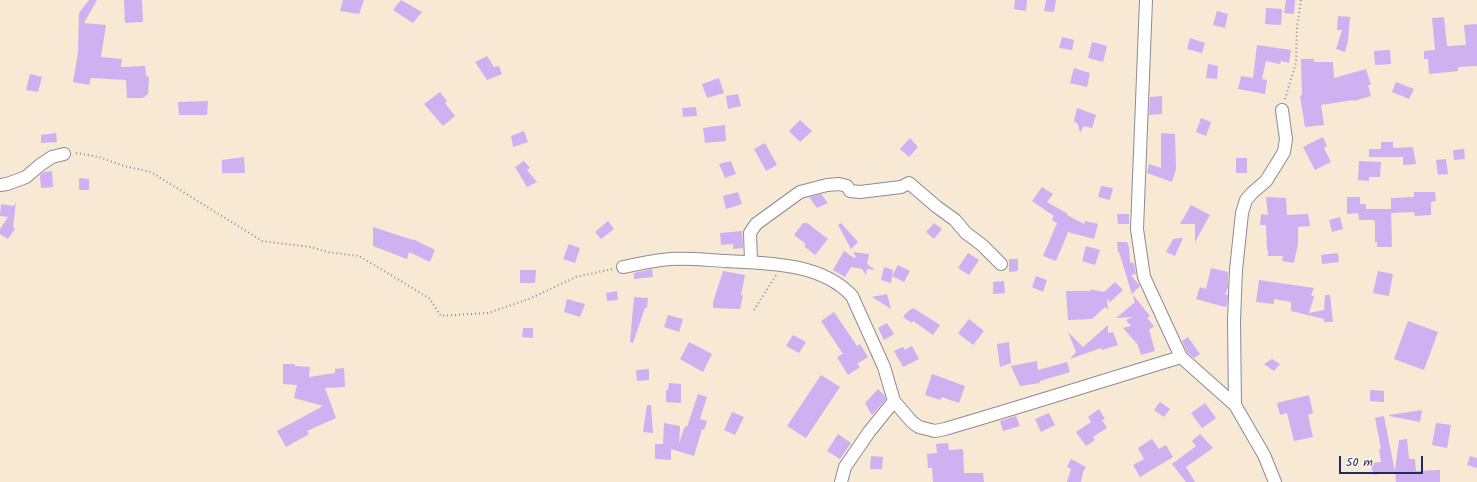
<!DOCTYPE html>
<html>
<head>
<meta charset="utf-8">
<style>
	body { margin:0 }
	#map { position:relative; width:1477px; height:482px; overflow:hidden; background:#f7e9d3; font-family:Kalam,sans-serif }
	canvas { display:block }
	.scale { position:absolute; left:1339px; top:456px; width:84px; height:18px; box-sizing:border-box; border:2px solid #1b2f5e; border-top:0; padding-left:5px; font-size:12px; line-height:14px; white-space:nowrap; color:#1b2f5e; -webkit-text-stroke:3px #fbf7ec; paint-order:stroke }
</style>
</head>
<body>
<div id="map">
<canvas width="1477" height="482"></canvas>
<div class="scale">50 m</div>
</div>
<script>
const context = document.querySelector('canvas').getContext('2d');
context.lineJoin = 'round';
function fill(path, color) {
  context.fillStyle = color;
  context.fill(path, 'evenodd');
}
function stroke(path, color, width, dash) {
  context.strokeStyle = color;
  context.lineWidth = width;
  context.lineCap = dash ? 'butt' : 'round';
  context.setLineDash(dash || []);
  context.stroke(path);
}
fill(new Path2D(`
	M 89,0 L 97,0 L 84,23 L 106,25 L 101,57 L 122,59 L 121,67 L 145,66 L 146,76 L 149,77 L 148,94 L 143,98 L 127,98 L 126,80 L 91,78 L 89,85 L 73,82 L 78,53 L 79,13 Z
	M 124,0 L 142,0 L 143,22 L 125,23 Z
	M 343,0 L 364,0 L 359,14 L 340,11 Z
	M 401,0 L 422,12 L 413,23 L 393,10 Z
	M 1015,0 L 1027,0 L 1026,11 L 1014,9 Z
	M 1046,0 L 1056,0 L 1054,12 L 1044,11 Z
	M 1286,0 L 1295,0 L 1294,14 L 1284,13 Z
	M 1266,8 L 1282,9 L 1281,25 L 1265,24 Z
	M 1217,11 L 1228,14 L 1225,28 L 1213,25 Z
	M 1338,16 L 1350,17 L 1348,41 L 1345,52 L 1336,49 L 1342,30 L 1337,30 Z
	M 1444,17 L 1447,46 L 1466,45 L 1464,25 L 1477,24 L 1477,66 L 1458,67 L 1458,71 L 1429,74 L 1428,59 L 1424,59 L 1424,51 L 1435,50 L 1432,18 Z
	M 1062,37 L 1074,40 L 1072,50 L 1059,48 Z
	M 1190,38 L 1205,43 L 1202,53 L 1187,49 Z
	M 1092,42 L 1107,46 L 1103,62 L 1088,58 Z
	M 1257,45 L 1291,50 L 1289,63 L 1281,61 L 1280,64 L 1266,61 L 1262,79 L 1267,80 L 1265,94 L 1238,89 L 1241,76 L 1253,78 Z
	M 1390,50 L 1391,64 L 1375,65 L 1374,51 Z
	M 487,56 L 494,67 L 499,66 L 502,74 L 487,80 L 475,62 Z
	M 1301,59 L 1314,59 L 1314,62 L 1333,62 L 1334,78 L 1366,69 L 1371,85 L 1368,85 L 1371,96 L 1354,101 L 1353,100 L 1321,105 L 1324,125 L 1305,127 L 1300,96 L 1302,95 Z
	M 1208,64 L 1218,66 L 1217,79 L 1206,78 Z
	M 1074,68 L 1090,73 L 1087,87 L 1070,83 Z
	M 30,74 L 42,77 L 38,92 L 26,90 Z
	M 719,78 L 724,93 L 707,98 L 702,84 Z
	M 1396,82 L 1414,89 L 1409,99 L 1392,92 Z
	M 440,92 L 447,101 L 445,103 L 455,116 L 443,126 L 424,104 Z
	M 738,94 L 741,106 L 728,109 L 726,96 Z
	M 1162,96 L 1162,114 L 1149,115 L 1150,97 Z
	M 208,101 L 207,115 L 179,115 L 178,102 Z
	M 696,107 L 697,116 L 683,117 L 682,108 Z
	M 1077,108 L 1096,115 L 1092,128 L 1084,126 L 1080,133 L 1078,124 L 1074,121 Z
	M 1201,118 L 1211,122 L 1206,136 L 1196,132 Z
	M 800,120 L 812,131 L 800,142 L 789,131 Z
	M 725,125 L 726,141 L 705,143 L 703,128 Z
	M 524,131 L 528,142 L 513,147 L 511,136 Z
	M 56,133 L 57,142 L 41,143 L 41,135 Z
	M 1161,133 L 1175,134 L 1176,169 L 1172,182 L 1147,173 L 1149,164 L 1161,168 Z
	M 1323,137 L 1327,146 L 1324,148 L 1331,162 L 1315,170 L 1303,147 Z
	M 910,138 L 918,147 L 909,157 L 900,149 Z
	M 1381,142 L 1393,142 L 1393,148 L 1413,147 L 1416,164 L 1403,165 L 1403,157 L 1369,157 L 1369,149 L 1381,149 Z
	M 765,143 L 777,165 L 766,171 L 754,149 Z
	M 1464,149 L 1465,159 L 1454,160 L 1453,150 Z
	M 244,157 L 245,173 L 222,173 L 222,160 Z
	M 1236,158 L 1247,158 L 1247,173 L 1236,173 Z
	M 1446,159 L 1448,174 L 1438,175 L 1436,160 Z
	M 524,161 L 530,168 L 527,170 L 537,182 L 527,187 L 515,167 Z
	M 731,161 L 736,174 L 725,178 L 719,164 Z
	M 1359,161 L 1381,162 L 1380,177 L 1369,177 L 1369,181 L 1358,180 Z
	M 52,171 L 53,187 L 41,188 L 40,175 L 44,172 Z
	M 79,178 L 89,179 L 89,190 L 79,190 Z
	M 1101,186 L 1113,188 L 1110,200 L 1098,197 Z
	M 1042,187 L 1053,194 L 1047,202 L 1068,214 L 1067,215 L 1084,224 L 1085,221 L 1098,224 L 1094,239 L 1068,232 L 1056,261 L 1043,256 L 1057,223 L 1052,220 L 1054,216 L 1032,201 Z
	M 738,192 L 742,204 L 726,209 L 723,196 Z
	M 1414,192 L 1435,192 L 1436,201 L 1431,202 L 1431,215 L 1415,216 L 1414,212 L 1391,213 L 1391,198 L 1414,197 Z
	M 821,194 L 828,203 L 817,208 L 809,197 Z
	M 1266,197 L 1286,198 L 1287,215 L 1308,214 L 1310,226 L 1298,227 L 1298,244 L 1294,263 L 1282,261 L 1283,256 L 1268,256 L 1268,250 L 1267,250 L 1266,225 L 1260,225 L 1261,214 L 1268,215 Z
	M 1347,197 L 1360,197 L 1360,204 L 1366,204 L 1366,209 L 1391,209 L 1392,247 L 1377,247 L 1377,242 L 1375,242 L 1375,221 L 1373,220 L 1359,220 L 1358,213 L 1347,214 Z
	M 16,202 L 13,227 L 15,229 L 8,239 L 0,234 L 0,229 L 8,217 L 0,216 L 1,204 L 14,206 Z
	M 1191,205 L 1210,215 L 1195,242 L 1195,224 L 1180,224 Z
	M 1117,214 L 1129,214 L 1129,224 L 1118,224 Z
	M 1340,217 L 1343,229 L 1332,232 L 1329,220 Z
	M 608,221 L 614,229 L 601,239 L 595,232 Z
	M 803,223 L 807,223 L 828,239 L 815,255 L 804,246 L 806,244 L 794,235 Z
	M 841,223 L 858,242 L 851,249 L 838,225 Z
	M 934,223 L 942,229 L 934,239 L 926,232 Z
	M 373,227 L 413,240 L 413,239 L 435,250 L 430,262 L 409,252 L 407,259 L 373,246 Z
	M 742,231 L 743,248 L 733,249 L 733,244 L 721,245 L 720,233 Z
	M 1183,238 L 1175,256 L 1166,252 L 1173,239 Z
	M 1117,242 L 1127,242 L 1129,248 L 1130,263 L 1133,262 L 1135,268 L 1136,274 L 1131,275 L 1140,286 L 1132,294 L 1119,252 L 1118,252 Z
	M 569,244 L 580,248 L 575,263 L 563,259 Z
	M 1086,246 L 1100,250 L 1095,265 L 1082,261 Z
	M 844,251 L 854,258 L 856,257 L 853,252 L 869,254 L 867,264 L 875,270 L 867,269 L 866,275 L 862,269 L 851,267 L 845,277 L 833,270 Z
	M 968,253 L 979,260 L 969,275 L 958,268 Z
	M 1338,253 L 1339,262 L 1322,264 L 1321,255 Z
	M 1009,259 L 1018,259 L 1018,271 L 1009,272 Z
	M 898,265 L 910,271 L 904,282 L 892,276 L 891,283 L 881,280 L 884,267 L 893,270 L 892,276 Z
	M 1211,268 L 1228,272 L 1228,288 L 1225,294 L 1228,295 L 1227,305 L 1225,307 L 1196,299 L 1200,287 L 1206,289 Z
	M 652,269 L 653,277 L 634,279 L 634,273 Z
	M 520,270 L 536,270 L 535,283 L 520,283 Z
	M 723,271 L 745,275 L 741,295 L 743,295 L 740,309 L 713,308 L 713,302 Z
	M 1378,271 L 1393,274 L 1389,296 L 1373,293 Z
	M 1036,276 L 1047,280 L 1043,292 L 1032,287 Z
	M 1259,280 L 1314,288 L 1311,295 L 1314,297 L 1309,313 L 1324,310 L 1325,295 L 1330,295 L 1333,322 L 1324,322 L 1324,319 L 1291,311 L 1291,302 L 1274,299 L 1274,304 L 1256,302 Z
	M 1004,281 L 1005,293 L 993,294 L 993,282 Z
	M 1115,282 L 1123,290 L 1110,302 L 1107,298 L 1108,310 L 1105,307 L 1092,319 L 1068,320 L 1066,291 L 1091,291 L 1089,289 L 1104,292 Z
	M 617,291 L 618,300 L 607,301 L 606,293 Z
	M 887,294 L 891,309 L 872,297 Z
	M 1133,295 L 1150,316 L 1147,318 L 1154,326 L 1149,330 L 1155,351 L 1141,355 L 1138,345 L 1123,328 L 1131,326 L 1126,320 L 1133,317 L 1116,318 L 1134,303 L 1135,304 Z
	M 634,297 L 648,298 L 647,308 L 645,308 L 633,343 L 630,342 Z
	M 567,299 L 585,304 L 580,317 L 564,312 Z
	M 913,308 L 940,325 L 933,335 L 913,321 L 912,323 L 903,317 L 907,312 Z
	M 834,312 L 857,346 L 860,344 L 868,357 L 857,364 L 860,367 L 848,375 L 837,357 L 843,354 L 821,321 Z
	M 668,315 L 683,319 L 679,332 L 664,327 Z
	M 969,319 L 984,331 L 973,345 L 958,333 Z
	M 1408,321 L 1438,332 L 1424,370 L 1394,359 Z
	M 887,323 L 894,334 L 884,340 L 878,328 Z
	M 1108,325 L 1108,333 L 1113,332 L 1118,345 L 1102,350 L 1101,348 L 1070,359 L 1076,352 L 1068,332 L 1083,347 Z
	M 523,328 L 533,328 L 533,338 L 522,337 Z
	M 793,335 L 806,342 L 799,353 L 786,346 Z
	M 1188,337 L 1200,354 L 1194,358 L 1187,352 L 1182,341 Z
	M 689,342 L 712,354 L 703,372 L 680,359 Z
	M 1009,342 L 1011,363 L 1000,367 L 997,344 Z
	M 912,346 L 919,359 L 903,367 L 894,351 L 903,347 L 905,350 Z
	M 1272,359 L 1280,364 L 1274,371 L 1264,364 Z
	M 1037,361 L 1038,370 L 1067,362 L 1070,372 L 1040,381 L 1040,383 L 1020,386 L 1011,366 Z
	M 283,364 L 295,364 L 295,366 L 310,367 L 309,377 L 335,373 L 335,369 L 344,368 L 345,387 L 325,388 L 336,418 L 307,431 L 309,434 L 286,447 L 277,431 L 323,406 L 294,398 L 297,385 L 283,384 Z
	M 649,369 L 649,380 L 637,381 L 636,370 Z
	M 932,374 L 965,386 L 959,403 L 942,397 L 940,400 L 925,395 Z
	M 821,375 L 840,387 L 806,438 L 787,426 Z
	M 669,383 L 681,384 L 681,403 L 666,402 L 666,390 L 668,390 Z
	M 878,389 L 884,395 L 886,399 L 872,415 L 865,403 Z
	M 1370,390 L 1384,391 L 1384,402 L 1370,401 Z
	M 698,394 L 707,397 L 700,419 L 707,421 L 704,430 L 702,429 L 694,456 L 671,449 L 671,460 L 655,459 L 655,444 L 663,444 L 664,423 L 680,426 L 679,443 L 685,426 L 687,427 Z
	M 1309,395 L 1313,413 L 1308,415 L 1313,437 L 1294,441 L 1287,413 L 1280,415 L 1277,403 Z
	M 1160,402 L 1170,409 L 1164,417 L 1154,410 Z
	M 1205,403 L 1216,418 L 1202,428 L 1191,413 Z
	M 647,405 L 651,405 L 653,433 L 643,432 Z
	M 1099,409 L 1105,419 L 1102,420 L 1107,428 L 1093,437 L 1095,440 L 1086,446 L 1076,432 L 1091,422 L 1088,417 Z
	M 1422,410 L 1420,422 L 1389,416 L 1389,415 Z
	M 732,412 L 744,417 L 735,435 L 724,430 Z
	M 1049,413 L 1055,425 L 1041,432 L 1035,419 Z
	M 1016,416 L 1020,426 L 1003,431 L 1000,421 Z
	M 1384,416 L 1395,472 L 1373,475 L 1371,463 L 1381,462 L 1379,449 L 1381,449 L 1375,418 Z
	M 1436,423 L 1451,425 L 1447,448 L 1432,445 Z
	M 838,434 L 851,443 L 840,459 L 827,451 Z
	M 1200,434 L 1213,448 L 1186,467 L 1195,482 L 1186,482 L 1172,464 L 1196,446 L 1192,441 Z
	M 1152,439 L 1159,449 L 1166,445 L 1173,457 L 1140,477 L 1133,465 L 1144,459 L 1138,448 Z
	M 1407,439 L 1409,459 L 1415,459 L 1416,471 L 1440,470 L 1440,482 L 1396,482 L 1395,470 L 1399,440 Z
	M 948,443 L 949,450 L 963,449 L 964,473 L 983,473 L 984,482 L 933,482 L 932,468 L 928,468 L 927,454 L 937,453 L 936,444 Z
	M 871,456 L 883,457 L 882,469 L 870,469 Z
	M 1470,456 L 1477,458 L 1477,468 L 1467,465 Z
	M 1071,459 L 1086,467 L 1083,472 L 1081,482 L 1067,482 L 1071,469 L 1067,467 Z`), '#cfb0f0');
const minor = new Path2D(`
	M 1146,0 L 1137,229 L 1144,277 L 1181,357 L 1235,405 L 1264,455 L 1275,482
	M 0,185 L 7,184 L 26,177 L 40,165 L 52,157 L 64,154
	M 751,261 L 750,233 L 756,224 L 800,192 L 827,185 L 839,184 L 847,186 L 850,191 L 860,192 L 901,187 L 909,183 L 937,207 L 955,220 L 966,233 L 982,245 L 1001,264
	M 623,267 C 639,264 655,260 671,259 C 690,258 708,260 726,261 C 769,263 822,263 852,296 L 884,367 L 894,401 L 912,422 L 919,427 L 935,431 L 945,429 C 1024,406 1102,381 1181,357
	M 1235,405 L 1234,321 L 1236,270 L 1242,213 L 1246,200 L 1252,193 L 1266,181 L 1284,152 L 1286,139 L 1282,110
	M 841,482 L 845,467 L 869,432 L 894,401`);
stroke(minor, '#898c98', 14);
stroke(new Path2D(`
	M 1285,99 L 1296,63 L 1297,27 L 1301,0
	M 76,153 L 99,157 L 124,166 L 151,172 L 262,241 L 311,247 L 327,252 L 359,256 L 429,298 L 441,316 L 488,313 L 529,299 L 576,277 L 612,269
	M 754,310 L 776,275`), '#898c98', 2, [1, 3]);
stroke(minor, '#fff', 12);
</script>
</body>
</html>
